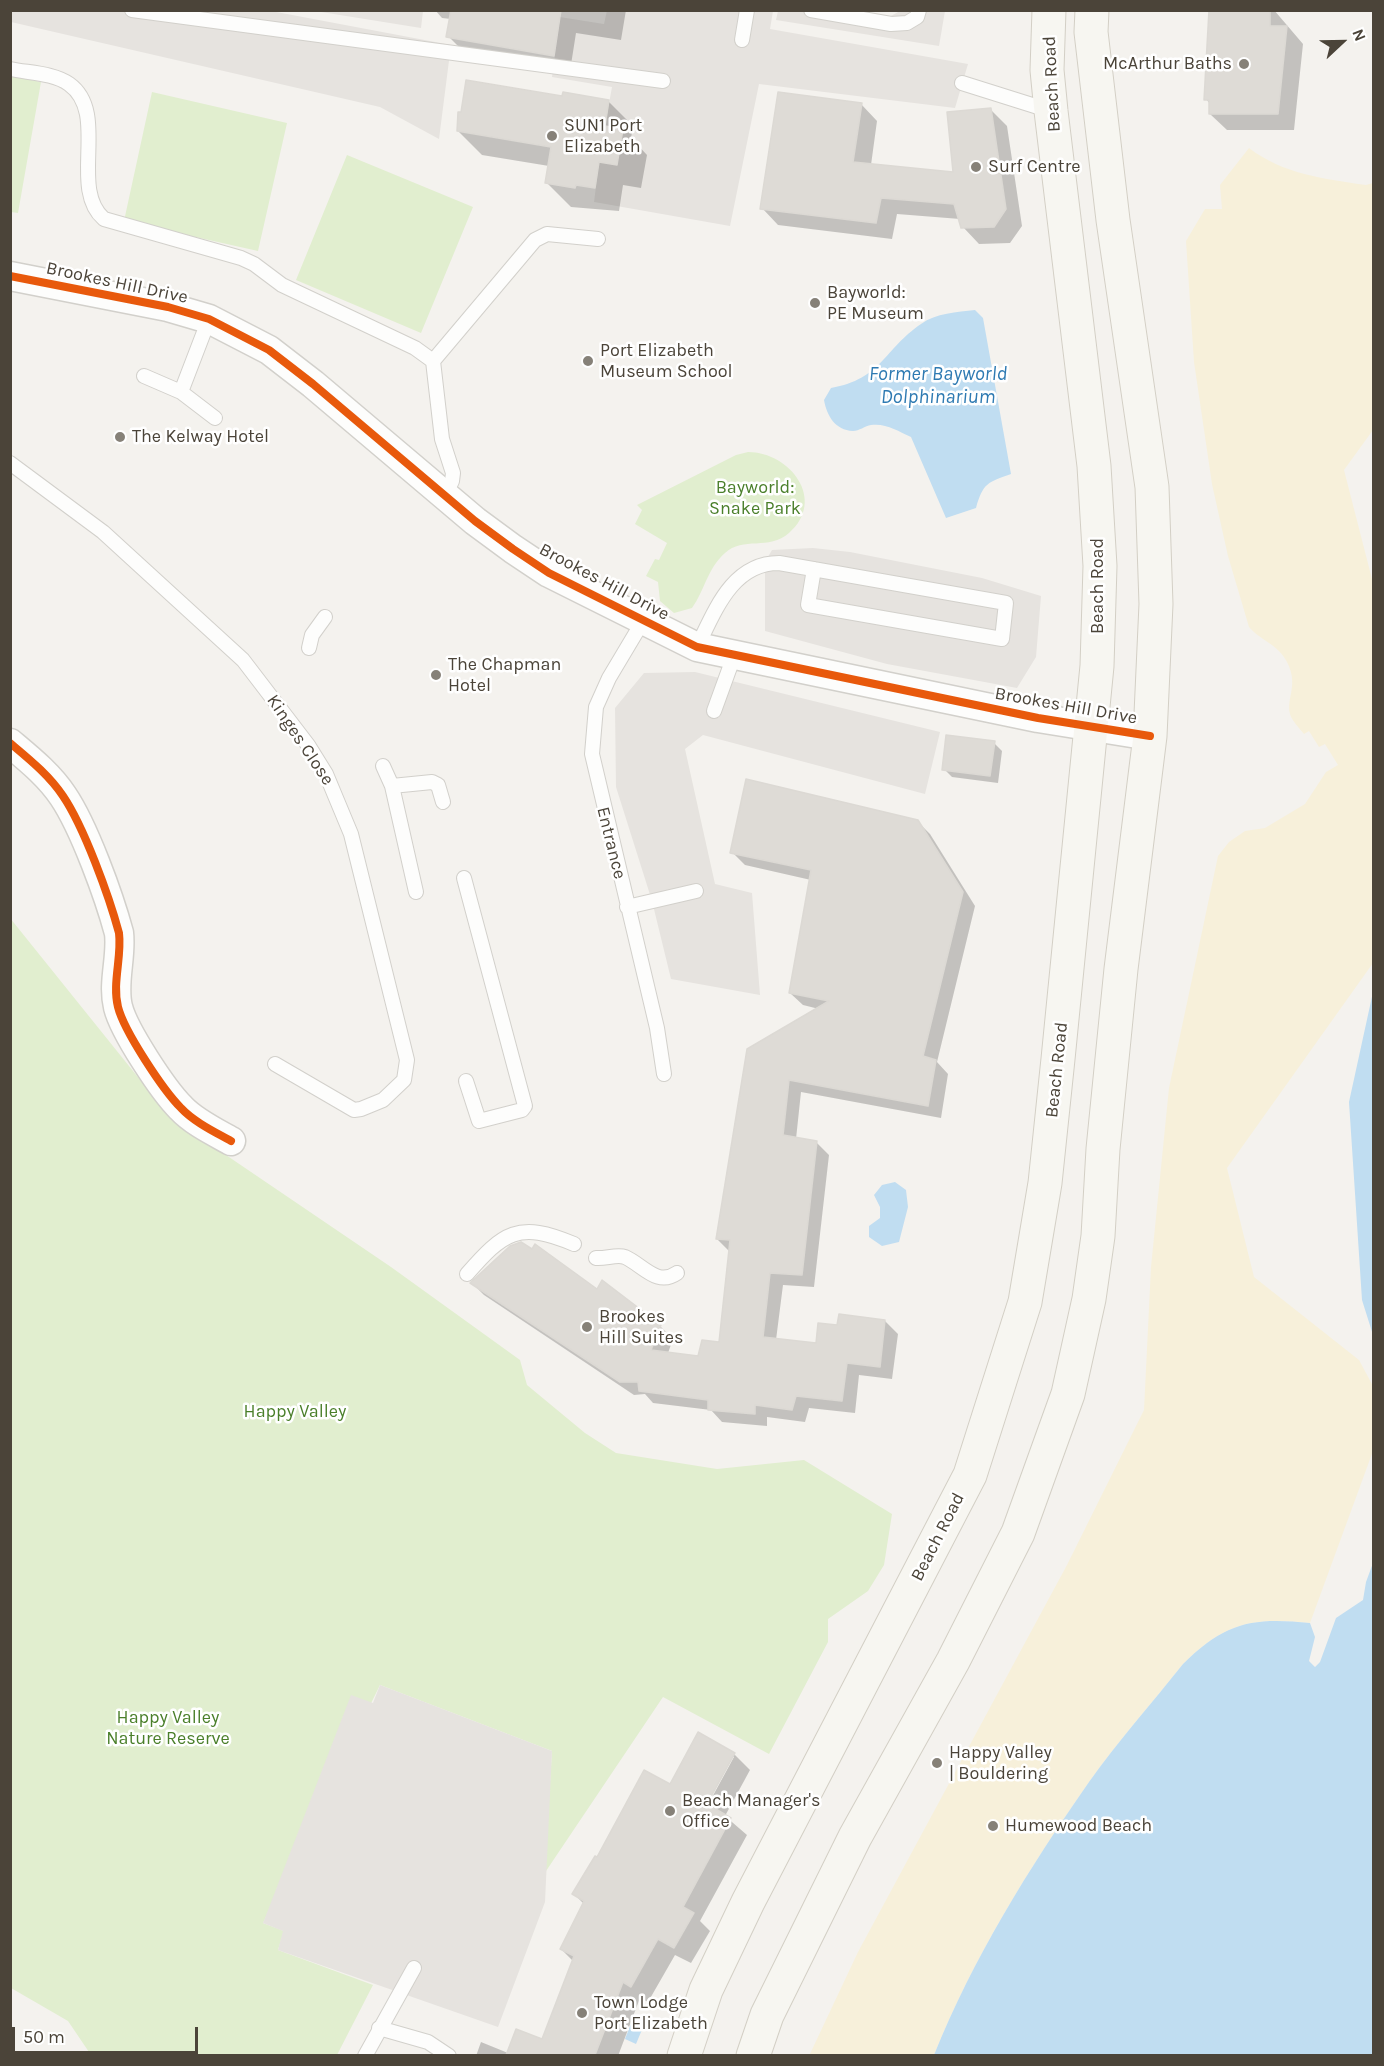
<!DOCTYPE html>
<html>
<head>
<meta charset="utf-8">
<style>
	body { margin:0 }
	#map { position:relative; width:1384px; height:2066px; overflow:hidden; background:#f4f2ee; font-family:Karla,sans-serif }
	canvas { display:block }
	.frame { position:absolute; inset:0; border:12px solid #4b4439; pointer-events:none }
	.north { position:absolute; left:1312px; top:12px; width:60px; height:60px; -webkit-text-stroke:4px #fff; paint-order:stroke; rotate:68deg; font-size:16px; font-weight:700; line-height:24px; text-align:center; color:#4b4439 }
	.north::after { content:''; display:block; margin:auto; width:21px; height:27px; background:#4b4439; clip-path:polygon(50% 0,100% 100%,50% 72%,0 100%) }
	.scale { position:absolute; left:12px; top:2027px; width:186px; height:27px; box-sizing:border-box; border:3px solid #4b4439; border-top:0; padding-left:8px; font-size:18px; line-height:21px; white-space:nowrap; color:#4b4439; -webkit-text-stroke:4px #fff; paint-order:stroke }
</style>
</head>
<body>
<div id="map">
<canvas width="1384" height="2066"></canvas>
<div class="frame"></div>
<div class="north">N</div>
<div class="scale">50 m</div>
</div>
<script>
const context = document.querySelector('canvas').getContext('2d');
context.lineJoin = 'round';
function fill(path, color) {
  context.fillStyle = color;
  context.fill(path, 'evenodd');
}
function stroke(path, color, width, dash) {
  context.strokeStyle = color;
  context.lineWidth = width;
  context.lineCap = dash ? 'butt' : 'round';
  context.setLineDash(dash || []);
  context.stroke(path);
}
function drawText(font, color, halo, rows, align = 'center') {
  context.font = font + ' Karla,sans-serif';
  context.lineWidth = 5;
  context.setLineDash([]);
  context.textBaseline = 'middle';
  context.strokeStyle = halo;
  context.fillStyle = color;
  for (const [text, x, y, turn = 0] of rows) {
    context.save();
    context.translate(x, y);
    context.rotate((+turn || 0) * Math.PI / 180);
    context.textAlign = isNaN(turn) ? turn : align;
    if (halo) context.strokeText(text, 0, 0);
    context.fillText(text, 0, 0);
    context.restore();
  }
}
fill(new Path2D(`
	M 11,76 L 41,82 L 18,213 L 11,212 Z
	M 152,92 L 287,123 L 258,251 L 124,221 Z
	M 347,155 L 473,207 L 421,333 L 296,280 Z
	M 748,452 C 790,452 827,500 789,533 C 769,551 743,536 725,553 C 707,569 705,590 692,608 L 674,613 L 660,601 L 658,582 L 646,576 L 655,559 L 659,560 L 667,543 L 635,524 L 642,510 L 637,505 L 736,455 Z
	M 10,918 L 170,1117 L 391,1267 L 520,1360 L 527,1385 L 585,1433 L 616,1453 L 717,1469 L 804,1460 L 892,1514 L 884,1565 L 868,1591 L 828,1619 L 828,1642 L 769,1754 L 663,1697 L 544,1874 L 552,1751 L 380,1685 L 263,1923 L 284,1931 L 278,1950 L 373,1985 L 337,2055 L 91,2055 L 68,2021 L 11,1988 Z`), '#e1eecf');
fill(new Path2D(`
	M 1249,148 C 1283,174 1324,179 1366,185 L 1373,183 L 1373,430 L 1344,470 L 1373,583 L 1373,963 L 1227,1168 L 1254,1277 L 1359,1360 L 1373,1386 L 1373,1451 L 1310,1623 C 1253,1617 1225,1622 1183,1664 C 1152,1703 1118,1741 1089,1782 C 1029,1868 973,1958 934,2055 L 809,2056 L 858,1952 L 1067,1565 L 1144,1410 L 1151,1267 L 1169,1088 L 1218,856 L 1229,842 L 1245,831 L 1265,828 L 1305,804 L 1326,772 L 1338,765 L 1325,744 L 1319,747 L 1309,731 L 1304,734 C 1300,729 1292,721 1290,714 C 1286,698 1299,685 1287,662 C 1278,644 1261,641 1249,627 L 1228,556 L 1212,484 L 1194,362 L 1186,241 L 1205,209 L 1222,209 L 1220,185 Z`), '#f7f0da');
fill(new Path2D(`
	M 11,10 L 271,11 L 451,45 L 439,139 L 380,107 L 11,22 Z
	M 607,10 L 773,11 L 770,29 L 968,64 L 955,108 L 759,84 L 730,226 L 594,202 L 599,162 L 617,165 L 623,130 L 605,126 L 612,87 L 552,77 L 560,17 L 604,24 Z
	M 315,11 L 423,11 L 421,28 Z
	M 778,11 L 830,11 L 889,17 L 900,11 L 945,11 L 939,46 L 776,20 Z
	M 813,548 L 850,552 L 982,578 L 1041,596 L 1036,657 L 1017,688 L 887,664 L 765,631 L 765,562 L 772,550 Z
	M 695,672 L 940,732 L 925,794 L 703,735 L 685,749 L 715,884 L 752,893 L 760,995 L 671,979 L 652,901 L 616,787 L 615,708 L 644,673 Z
	M 380,1685 L 552,1751 L 545,1902 L 498,2027 L 278,1950 L 283,1931 L 263,1923 L 351,1695 L 373,1703 Z`), '#e6e3df');
fill(new Path2D(`
	M 975,310 L 983,318 L 1011,474 C 988,482 983,483 976,508 L 946,518 L 911,437 C 898,431 886,423 871,425 C 865,426 859,431 853,431 C 835,430 827,416 824,400 L 831,388 C 882,379 884,349 921,324 C 936,313 957,312 975,310 Z
	M 1373,992 L 1373,1335 L 1362,1300 L 1349,1102 Z
	M 895,1182 L 906,1190 L 908,1207 L 899,1242 L 882,1246 L 869,1237 L 869,1226 L 880,1218 L 880,1207 L 874,1195 L 882,1185 Z
	M 1373,1563 L 1373,2055 L 934,2055 C 973,1958 1029,1868 1089,1782 C 1118,1741 1152,1703 1183,1664 C 1225,1622 1253,1617 1310,1623 L 1315,1637 L 1309,1661 L 1315,1667 L 1320,1662 L 1336,1618 L 1363,1600 L 1366,1582 Z
	M 634,2016 L 646,2020 L 636,2044 L 625,2039 Z`), '#c0ddf1');
fill(new Path2D(`
	M 435,10 L 626,10 L 621,40 L 576,33 L 570,71 L 465,53 L 448,36 L 451,19 L 442,18 Z
	M 1210,10 L 1274,10 L 1303,44 L 1294,130 L 1227,130 L 1210,114 L 1210,104 L 1206,99 Z
	M 563,98 L 609,102 L 633,126 L 631,138 L 647,155 L 641,188 L 623,185 L 619,211 L 571,207 L 547,183 L 549,166 L 482,155 L 458,131 Z
	M 861,104 L 877,121 L 871,165 L 954,173 L 991,110 L 1007,126 L 1022,226 L 1010,243 L 979,244 L 963,227 L 960,219 L 897,214 L 892,239 L 778,225 L 762,208 Z
	M 994,743 L 1002,751 L 998,783 L 952,777 L 944,769 Z
	M 917,821 L 930,834 L 975,906 L 937,1062 L 948,1074 L 941,1118 L 801,1092 L 796,1139 L 816,1142 L 829,1155 L 814,1287 L 783,1285 L 776,1340 L 817,1345 L 838,1327 L 885,1321 L 898,1334 L 892,1379 L 859,1375 L 855,1413 L 809,1408 L 805,1422 L 767,1417 L 767,1426 L 722,1422 L 711,1410 L 653,1403 L 645,1394 L 634,1395 L 484,1295 L 472,1283 L 597,1291 L 660,1326 L 673,1339 L 668,1353 L 700,1357 L 720,1344 L 730,1252 L 717,1239 L 819,1009 L 803,1005 L 790,993 L 811,880 L 745,865 L 732,852 Z
	M 734,1754 L 750,1770 L 725,1816 L 747,1835 L 700,1921 L 710,1931 L 691,1963 L 675,1955 L 648,2002 L 640,1998 L 618,2056 L 476,2056 L 481,2042 L 508,2053 L 543,2041 L 573,1961 L 561,1949 L 584,1904 L 573,1893 L 597,1859 L 670,1786 ZM 730,1757 L 734,1757 L 704,1812 L 702,1810 Z`), '#0003');
const building = new Path2D(`
	M 451,10 L 561,10 L 554,56 L 446,37 Z
	M 1209,10 L 1270,10 L 1270,26 L 1287,26 L 1278,114 L 1209,114 L 1209,100 L 1204,100 Z
	M 466,80 L 562,96 L 563,92 L 609,100 L 605,126 L 623,129 L 617,165 L 599,162 L 595,188 L 576,185 L 575,188 L 545,183 L 551,147 L 457,131 L 458,112 L 461,112 Z
	M 778,92 L 862,103 L 853,162 L 953,172 L 947,112 L 991,108 L 1006,209 L 994,227 L 961,228 L 954,204 L 881,198 L 876,223 L 760,209 Z
	M 946,735 L 995,741 L 990,776 L 942,770 Z
	M 746,779 L 918,820 L 963,892 L 923,1056 L 936,1060 L 928,1106 L 789,1080 L 783,1135 L 817,1141 L 802,1275 L 770,1273 L 763,1337 L 816,1343 L 818,1323 L 837,1325 L 839,1314 L 885,1320 L 880,1367 L 847,1363 L 842,1401 L 796,1396 L 792,1410 L 755,1405 L 755,1414 L 708,1410 L 708,1400 L 639,1391 L 638,1382 L 620,1382 L 470,1283 L 510,1246 L 521,1242 L 532,1249 L 535,1244 L 597,1289 L 602,1280 L 661,1325 L 651,1350 L 698,1356 L 702,1340 L 719,1342 L 730,1240 L 716,1239 L 747,1049 L 829,1001 L 789,993 L 811,870 L 730,853 Z
	M 698,1732 L 735,1753 L 707,1804 L 731,1818 L 683,1907 L 694,1913 L 674,1948 L 658,1939 L 631,1987 L 623,1982 L 595,2055 L 506,2055 L 516,2029 L 542,2039 L 574,1956 L 560,1949 L 584,1901 L 572,1894 L 595,1856 L 597,1857 L 644,1770 L 670,1784 Z`);
fill(building, '#dedbd6');
stroke(building, '#dcd9d4', 1.5);
const lane = new Path2D(`
	M 132,10 L 663,81
	M 811,10 L 891,24 L 907,23 L 917,17 L 919,10
	M 742,40 L 747,10
	M 10,69 C 29,73 54,73 69,84 C 110,113 68,188 104,219 L 241,258 L 254,264 L 282,285 L 415,348 L 433,361 L 442,439 L 453,473 L 452,481 L 445,495
	M 962,83 L 1051,111
	M 209,319 L 181,392 L 215,418
	M 433,361 L 535,240 L 547,234 L 598,239
	M 144,376 L 181,392
	M 10,463 L 103,532 L 243,660 L 308,745 L 326,774 L 351,834 L 407,1060 L 404,1080 L 383,1100 L 361,1109 L 354,1110 L 275,1064
	M 643,621 L 609,678 L 596,707 L 592,754 L 657,1028 L 664,1074
	M 697,647 C 715,611 732,563 779,563 L 1006,603 L 1002,639 L 808,605 L 814,569
	M 309,648 L 312,635 L 325,617
	M 714,711 L 734,656
	M 383,766 L 392,786 L 416,892
	M 392,786 L 432,782 L 438,785 L 443,802
	M 464,878 L 525,1106 L 522,1110 L 479,1121 L 466,1081
	M 627,907 L 696,891
	M 596,1258 C 605,1259 617,1254 625,1257 C 643,1265 657,1287 677,1273
	M 467,1274 C 503,1233 518,1220 574,1244
	M 379,2028 L 428,2042 L 449,2056
	M 365,2056 L 414,1968`);
const street = new Path2D(`
	M 10,276 L 168,307 L 209,319 L 269,350 L 313,384 L 475,521 L 513,549 L 549,573 L 697,647 L 1038,718 L 1150,736
	M 10,743 C 29,759 49,775 63,796 C 84,827 109,896 119,933 C 122,957 112,983 118,1007 C 124,1031 163,1090 181,1108 C 194,1122 215,1132 231,1141`);
const secondary = new Path2D(`
	M 684,2056 L 706,1990 L 748,1902 L 970,1475 L 1025,1302 L 1045,1183 L 1058,1059 L 1097,666 L 1100,566 L 1094,466 L 1051,111 L 1047,70 L 1049,10
	M 753,2056 L 767,2015 L 855,1837 L 953,1661 L 1018,1533 L 1068,1394 L 1089,1299 L 1098,1236 L 1103,1149 L 1121,969 L 1150,736 L 1156,604 L 1152,487 L 1113,220 L 1091,32 L 1092,10`);
stroke(lane, '#d2d0cb', 16);
stroke(street, '#d2d0cb', 31);
stroke(secondary, '#d3cfc5', 35);
stroke(lane, '#fdfdfc', 14);
stroke(street, '#fdfdfc', 28);
stroke(secondary, '#f7f6f1', 33);
stroke(new Path2D(`
	M 10,276 L 168,307 L 209,319 L 269,350 L 313,384 L 475,521 L 513,549 L 549,573 L 697,647 L 1038,718 L 1150,736
	M 10,743 C 29,759 49,775 63,796 C 84,827 109,896 119,933 C 122,957 112,983 118,1007 C 124,1031 163,1090 181,1108 C 194,1122 215,1132 231,1141`), '#e8590c', 8);
for (const [x, y, r, color] of [
	[1244,64,6,"#868178"],
	[552,136,6,"#868178"],
	[976,167,6,"#868178"],
	[815,303,6,"#868178"],
	[588,361,6,"#868178"],
	[120,437,6,"#868178"],
	[436,675,6,"#868178"],
	[587,1327,6,"#868178"],
	[937,1763,6,"#868178"],
	[670,1811,6,"#868178"],
	[993,1826,6,"#868178"],
	[582,2013,6,"#868178"]
]) {
  const dot = new Path2D();
  dot.arc(x, y, r, 0, 2 * Math.PI);
  context.fillStyle = color;
  context.fill(dot);
  stroke(dot, '#fff', 2);
}
drawText('18px', '#4b4439', '#fff', [
	["McArthur Baths",1232,64,"right"],
	["SUN1 Port",564,126],
	["Elizabeth",564,147],
	["Surf Centre",988,167],
	["Bayworld:",827,293],
	["PE Museum",827,314],
	["Port Elizabeth",600,351],
	["Museum School",600,372],
	["The Kelway Hotel",132,437],
	["The Chapman",448,665],
	["Hotel",448,686],
	["Brookes",599,1317],
	["Hill Suites",599,1338],
	["Happy Valley",949,1753],
	["| Bouldering",949,1774],
	["Beach Manager's",682,1801],
	["Office",682,1822],
	["Humewood Beach",1005,1826],
	["Town Lodge",594,2003],
	["Port Elizabeth",594,2024]
], 'left');
drawText('18px', '#4b4439', '#fff', [
	["Beach Road",1052,84,-93],
	["Brookes Hill Drive",117,283,12],
	["Brookes Hill Drive",604,582,28],
	["Beach Road",1098,586,-90],
	["Brookes Hill Drive",1066,706,10],
	["Kinges Close",300,740,56],
	["Entrance",611,843,76],
	["Beach Road",1057,1070,-84],
	["Beach Road",938,1537,-63]
]);
drawText('18px', '#4a7f2a', '#fff', [
	["Bayworld:",755,488],
	["Snake Park",755,509],
	["Happy Valley",295,1412],
	["Happy Valley",168,1718],
	["Nature Reserve",168,1739]
]);
drawText('italic 20px', '#2e7ab2', '#fff', [
	["Former Bayworld",938,374],
	["Dolphinarium",938,397]
]);
</script>
</body>
</html>
